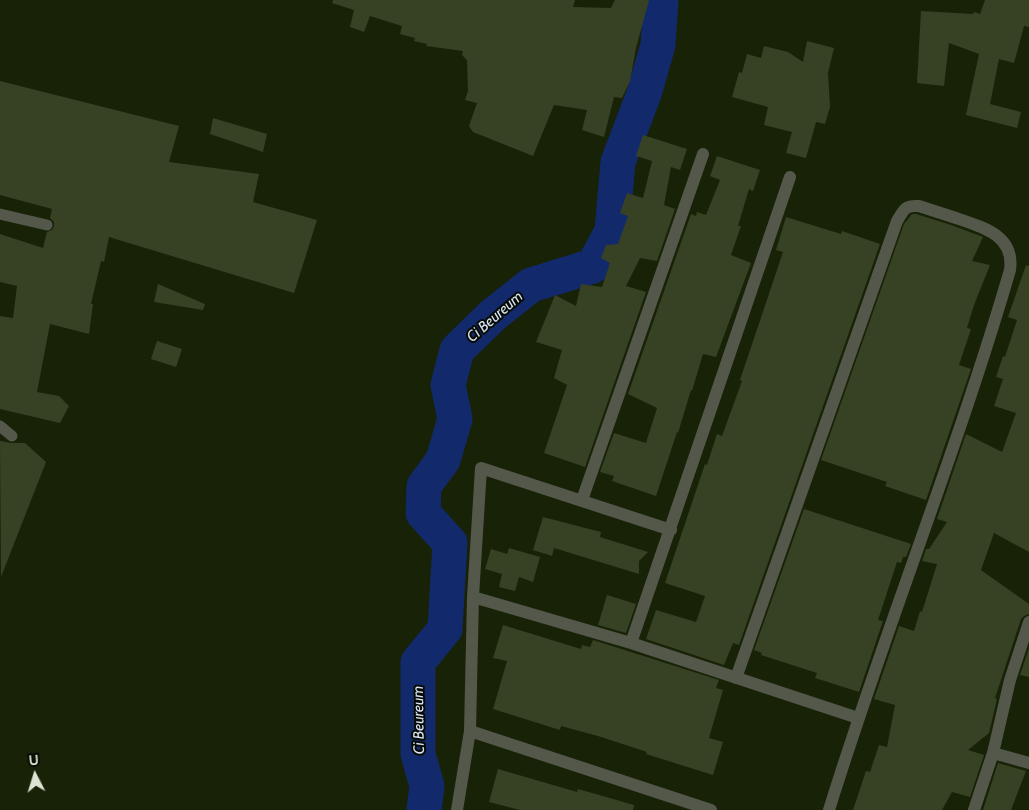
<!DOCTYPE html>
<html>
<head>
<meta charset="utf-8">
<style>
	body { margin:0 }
	#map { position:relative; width:1029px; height:810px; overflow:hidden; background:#182206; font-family:Cabin,sans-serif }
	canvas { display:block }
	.north { position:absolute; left:10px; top:750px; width:50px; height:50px; -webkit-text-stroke:4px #060a02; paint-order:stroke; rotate:355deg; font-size:14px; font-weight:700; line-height:20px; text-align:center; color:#dde4d3 }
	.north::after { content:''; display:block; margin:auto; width:18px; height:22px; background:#dde4d3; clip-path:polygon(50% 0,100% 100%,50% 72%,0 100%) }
</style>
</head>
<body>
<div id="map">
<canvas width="1029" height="810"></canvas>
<div class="north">U</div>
</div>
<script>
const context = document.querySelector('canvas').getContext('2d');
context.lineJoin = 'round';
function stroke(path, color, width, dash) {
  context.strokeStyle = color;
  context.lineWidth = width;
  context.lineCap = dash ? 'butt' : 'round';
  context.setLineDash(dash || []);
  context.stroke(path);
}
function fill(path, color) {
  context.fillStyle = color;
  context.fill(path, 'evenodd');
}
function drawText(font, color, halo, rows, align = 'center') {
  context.font = font + ' Cabin,sans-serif';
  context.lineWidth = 4;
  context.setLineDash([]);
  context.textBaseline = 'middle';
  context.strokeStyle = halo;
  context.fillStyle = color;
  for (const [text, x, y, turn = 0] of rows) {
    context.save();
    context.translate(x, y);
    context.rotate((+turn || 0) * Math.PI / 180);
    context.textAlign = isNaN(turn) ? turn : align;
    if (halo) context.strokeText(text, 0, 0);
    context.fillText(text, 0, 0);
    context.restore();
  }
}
stroke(new Path2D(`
	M 424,810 L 427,786 L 418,754 L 418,662 L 445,629 L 450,543 L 423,513 L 424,486 L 443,460 L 455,419 L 448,385 L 457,350 L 493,315 L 531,285 L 593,266 L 612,231 L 618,162 L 644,94 L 658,45 L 661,0`), '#122a6b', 35);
fill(new Path2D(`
	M 333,0 L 575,0 L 573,7 L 611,8 L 615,0 L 649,0 L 636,48 L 630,81 L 622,98 L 614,97 L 604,137 L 582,130 L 587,110 L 554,105 L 533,156 L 473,132 L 469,126 L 477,103 L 465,100 L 468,91 L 467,60 L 462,55 L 463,51 L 426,46 L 427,44 L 414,41 L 415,38 L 400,34 L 402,26 L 370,16 L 364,32 L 350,27 L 354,10 L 332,3 Z
	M 985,0 L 1029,0 L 1029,27 L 1024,26 L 1014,63 L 999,59 L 990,104 L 1021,112 L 1017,128 L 966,115 L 979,54 L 949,43 L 944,86 L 917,83 L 921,11 L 973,14 L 974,12 L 980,14 Z
	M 807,41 L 834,48 L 828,73 L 830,107 L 825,124 L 816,122 L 806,158 L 786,153 L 792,132 L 764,125 L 768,107 L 732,97 L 739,72 L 742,73 L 747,54 L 761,58 L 764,46 L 788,52 L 803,62 Z
	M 0,81 L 179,126 L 169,162 L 259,174 L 253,202 L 317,220 L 294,293 L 109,237 L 104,262 L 101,261 L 91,304 L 93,304 L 89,334 L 50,324 L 37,392 L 59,396 L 69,406 L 60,423 L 0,409 L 0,316 L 13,318 L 17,286 L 0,282 L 0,234 L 43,248 L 47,232 L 52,230 L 54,226 L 54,222 L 50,218 L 52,209 L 0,195 Z
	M 213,118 L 267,134 L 263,152 L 210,134 Z
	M 643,135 L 687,149 L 680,170 L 671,167 L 664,205 L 675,209 L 657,261 L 640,258 L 626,286 L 646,292 L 585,467 L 544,453 L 567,385 L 554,378 L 562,350 L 536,342 L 555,295 L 576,306 L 581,284 L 602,287 L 610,263 L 601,258 L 606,245 L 618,244 L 628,216 L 620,213 L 627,193 L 643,198 L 652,161 L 636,156 Z
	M 717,156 L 760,170 L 753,191 L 749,189 L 738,226 L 741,226 L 731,255 L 751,263 L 716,357 L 703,354 L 692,391 L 691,390 L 678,433 L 677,432 L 656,496 L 612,481 L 614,476 L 600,472 L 614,433 L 646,443 L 657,408 L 628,394 L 691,214 L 696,216 L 697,212 L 706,215 L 720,180 L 710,176 Z
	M 912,214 L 916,214 L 951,225 L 983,237 L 972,261 L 990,265 L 974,305 L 967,328 L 971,329 L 959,365 L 971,369 L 926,500 L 885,486 L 887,482 L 821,460 L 904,224 Z
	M 786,217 L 841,234 L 842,231 L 880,244 L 739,645 L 733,643 L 724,665 L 646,639 L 656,610 L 696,622 L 705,596 L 665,583 L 705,464 L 707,465 L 717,434 L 722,436 L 742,381 L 740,380 L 783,252 L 776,250 Z
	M 1026,265 L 1029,266 L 1029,552 L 994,533 L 981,570 L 1029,604 L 1029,614 L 1024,616 L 1021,619 L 995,698 L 997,699 L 989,733 L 968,750 L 984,755 L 970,797 L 952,792 L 942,810 L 853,810 L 866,771 L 870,772 L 879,745 L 887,747 L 895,705 L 874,699 L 899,626 L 914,631 L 920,611 L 922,612 L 937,564 L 922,561 L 926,549 L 929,549 L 947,522 L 937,519 L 966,434 L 1002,452 L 1016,413 L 994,406 L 1003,379 L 996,377 L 1003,356 L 1005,357 L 1017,320 L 1008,317 Z
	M 158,284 L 205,304 L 203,310 L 154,302 Z
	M 157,341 L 182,349 L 176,367 L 151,359 Z
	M 0,441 L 11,443 L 25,443 L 46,462 L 1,577 Z
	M 804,509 L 911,544 L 906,557 L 903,557 L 901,563 L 897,562 L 878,620 L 883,621 L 859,692 L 815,678 L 817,673 L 761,655 L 762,653 L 754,650 Z
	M 543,517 L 601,532 L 600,537 L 648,552 L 639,561 L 639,574 L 554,548 L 552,556 L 533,550 Z
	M 509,548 L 540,557 L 533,582 L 519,577 L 515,591 L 499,587 L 502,574 L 485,569 L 491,549 L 507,554 Z
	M 607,595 L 636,604 L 626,633 L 598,625 Z
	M 503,625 L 581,649 L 582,645 L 590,647 L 593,640 L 719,680 L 716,688 L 723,690 L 709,738 L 723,742 L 713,775 L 646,754 L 647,752 L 598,736 L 561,726 L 560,730 L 493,709 L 507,661 L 493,658 Z
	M 1029,648 L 1029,677 L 1020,675 Z
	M 998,763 L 1026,771 L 1011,810 L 983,810 Z
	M 498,769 L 577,792 L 578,789 L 634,805 L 633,810 L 520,810 L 489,802 Z`), '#374225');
stroke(new Path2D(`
	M 0,214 L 47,225
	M 0,426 L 12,436`), '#53584b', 11);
stroke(new Path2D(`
	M 582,500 L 703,154
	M 473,597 L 631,643 L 858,718
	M 631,643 L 790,177
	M 736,678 L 897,221 C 904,210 904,205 919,206 C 931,210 944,214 956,218 C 982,227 1015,235 1010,270 C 957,452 885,629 829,810
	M 470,731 L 711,810
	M 993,753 L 1029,763
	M 457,810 L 470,731 L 473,597 L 481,468 L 671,530
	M 974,810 L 993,753 L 1010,680 L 1029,622`), '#53584b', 12);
drawText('italic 15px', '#d8e2f6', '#060a02', [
	["Ci Beureum",495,317,-41],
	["Ci Beureum",419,720,-91]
]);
</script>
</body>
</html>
